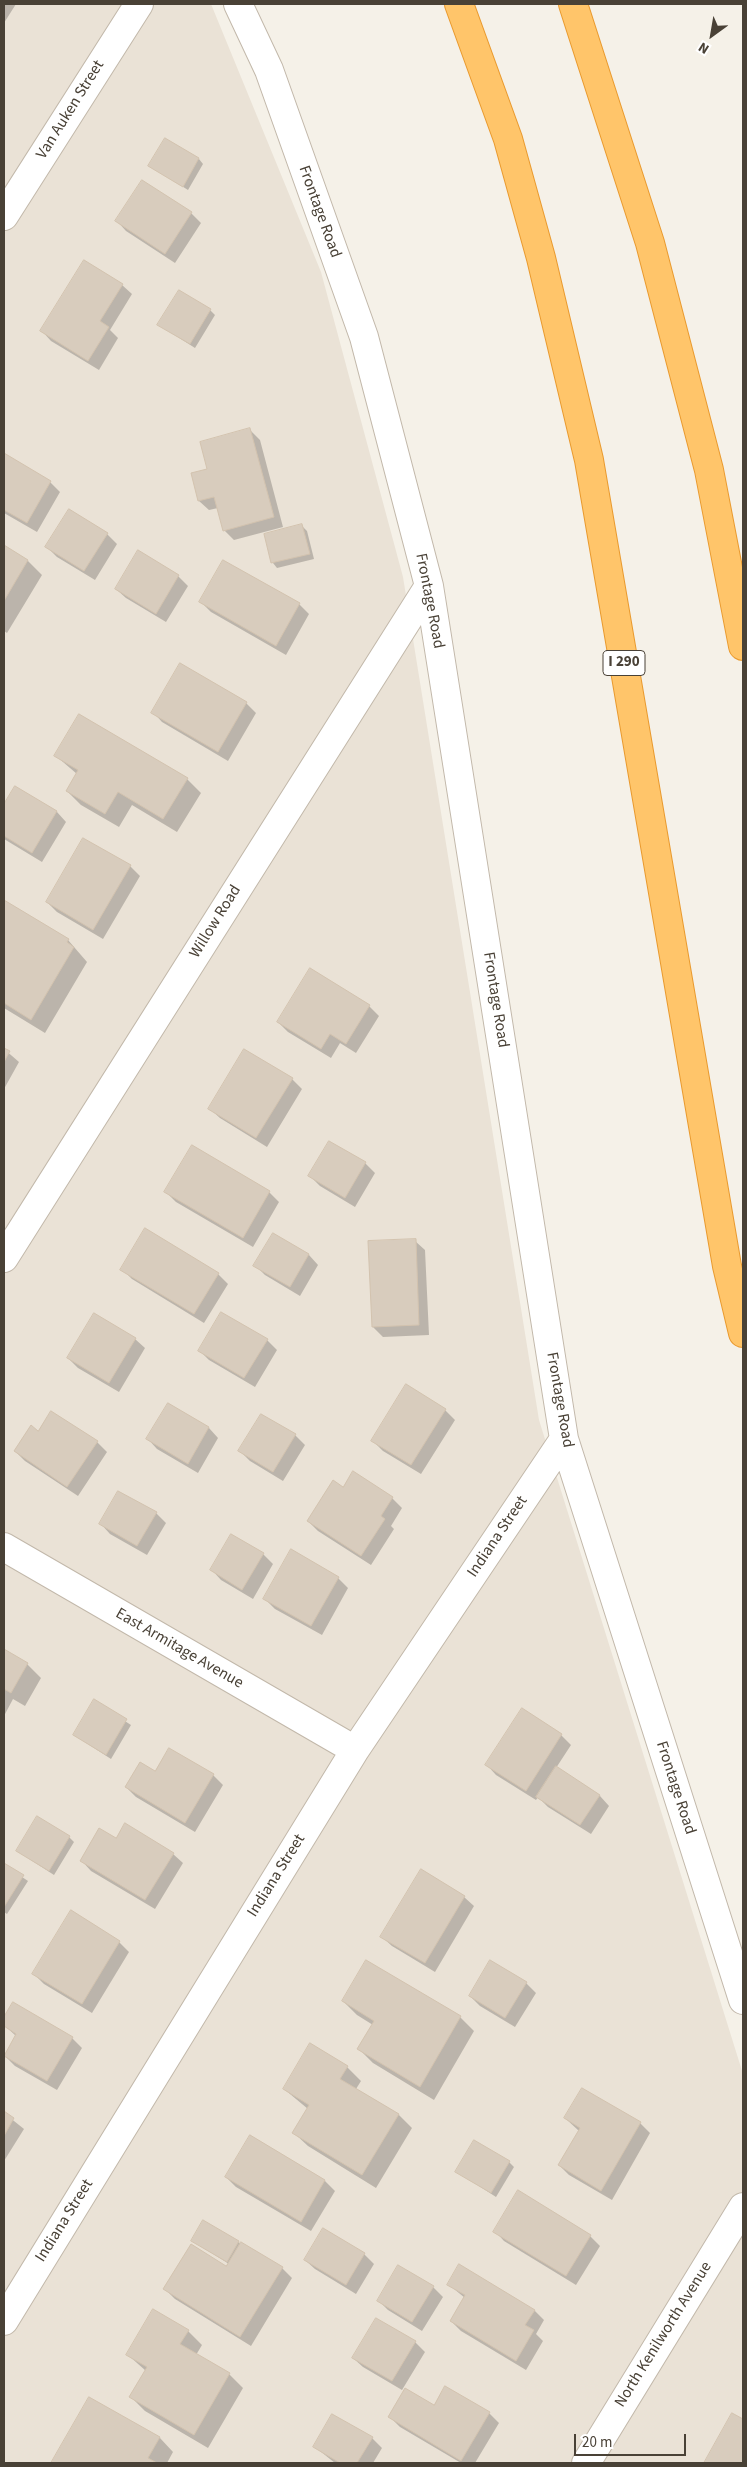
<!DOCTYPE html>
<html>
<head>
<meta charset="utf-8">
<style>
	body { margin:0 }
	#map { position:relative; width:747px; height:2467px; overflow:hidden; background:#f5f1e8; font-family:"Source Sans 3",sans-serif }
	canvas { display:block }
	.frame { position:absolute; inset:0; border:5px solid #494136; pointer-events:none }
	.north { position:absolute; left:687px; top:10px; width:50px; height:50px; -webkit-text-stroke:4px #fff; paint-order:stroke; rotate:212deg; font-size:14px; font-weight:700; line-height:20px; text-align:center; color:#494136 }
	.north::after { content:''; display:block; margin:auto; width:18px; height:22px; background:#494136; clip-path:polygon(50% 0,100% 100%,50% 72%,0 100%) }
	.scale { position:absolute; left:574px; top:2434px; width:112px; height:22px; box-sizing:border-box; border:2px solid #494136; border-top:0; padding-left:6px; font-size:15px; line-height:18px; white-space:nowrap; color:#494136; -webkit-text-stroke:4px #fff; paint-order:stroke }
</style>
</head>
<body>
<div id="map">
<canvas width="747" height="2467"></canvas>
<div class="frame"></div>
<div class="north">N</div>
<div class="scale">20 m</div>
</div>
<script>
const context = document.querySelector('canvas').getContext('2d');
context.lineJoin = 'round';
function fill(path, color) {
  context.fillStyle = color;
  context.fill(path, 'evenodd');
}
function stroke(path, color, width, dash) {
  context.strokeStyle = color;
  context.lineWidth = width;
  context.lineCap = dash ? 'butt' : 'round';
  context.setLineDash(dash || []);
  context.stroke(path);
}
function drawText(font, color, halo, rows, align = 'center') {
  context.font = font + ' "Source Sans 3",sans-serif';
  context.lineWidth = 4.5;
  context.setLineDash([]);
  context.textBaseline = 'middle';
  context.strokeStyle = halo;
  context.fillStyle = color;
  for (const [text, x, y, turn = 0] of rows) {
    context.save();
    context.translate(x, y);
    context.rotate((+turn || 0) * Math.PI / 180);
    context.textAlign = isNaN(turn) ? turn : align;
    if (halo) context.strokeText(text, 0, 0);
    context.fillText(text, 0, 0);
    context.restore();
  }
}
fill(new Path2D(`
	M 4,4 L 211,4 L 321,272 L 403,577 L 539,1420 L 743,2074 L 743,2463 L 4,2463 Z`), '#eae2d6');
fill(new Path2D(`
	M 4,4 L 16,4 L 4,23 Z
	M 199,159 L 203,164 L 188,190 L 150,166 Z
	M 142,182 L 191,213 L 201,223 L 175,263 L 126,231 L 117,221 Z
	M 122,285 L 132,294 L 110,330 L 118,338 L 99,370 L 51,341 L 42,331 Z
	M 210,310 L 215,315 L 195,348 L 159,325 Z
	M 250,430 L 260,440 L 283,527 L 234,540 L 224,530 L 218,508 L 209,510 L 199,501 L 208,470 Z
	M 4,455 L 50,482 L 60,492 L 37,532 L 4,513 Z
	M 302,526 L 307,531 L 314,559 L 277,568 L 273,563 Z
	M 107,534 L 117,544 L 95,580 L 57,557 L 47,547 Z
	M 4,547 L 28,561 L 42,575 L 7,633 L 4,631 Z
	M 178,576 L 188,586 L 166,622 L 126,598 L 116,589 Z
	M 201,602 L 299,604 L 309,614 L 286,655 L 211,612 Z
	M 246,703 L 256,713 L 228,761 L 162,722 L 153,712 Z
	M 56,756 L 187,779 L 201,793 L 177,832 L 132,805 L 119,827 L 81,805 L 67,791 L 77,774 Z
	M 15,788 L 57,812 L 66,822 L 42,862 L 4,839 L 4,806 Z
	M 130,866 L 140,876 L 103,939 L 57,912 L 47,902 Z
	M 4,902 L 68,940 L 87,962 L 45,1033 L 4,1008 Z
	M 369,1006 L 379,1016 L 356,1053 L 340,1043 L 331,1058 L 288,1032 L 278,1022 Z
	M 4,1049 L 19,1062 L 4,1089 Z
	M 292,1079 L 302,1089 L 267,1147 L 220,1118 L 210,1109 Z
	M 330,1143 L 365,1163 L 375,1173 L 355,1207 L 320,1186 L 310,1176 Z
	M 192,1147 L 269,1192 L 279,1202 L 253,1247 L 176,1202 L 166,1192 Z
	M 273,1234 L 309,1255 L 318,1265 L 300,1296 L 265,1275 L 255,1265 Z
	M 415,1241 L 425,1250 L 429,1335 L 383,1337 L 373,1327 Z
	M 122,1269 L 218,1274 L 228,1284 L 204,1323 L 132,1279 Z
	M 135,1339 L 145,1348 L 119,1392 L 78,1368 L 68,1358 Z
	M 267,1340 L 277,1350 L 255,1387 L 209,1360 L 199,1350 Z
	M 168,1404 L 209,1428 L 218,1438 L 198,1473 L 157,1449 L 148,1439 Z
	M 445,1410 L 455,1420 L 421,1474 L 383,1451 L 373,1441 Z
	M 39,1432 L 97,1442 L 107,1452 L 78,1496 L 25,1461 L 15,1451 Z
	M 295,1435 L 305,1445 L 283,1481 L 250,1461 L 240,1451 Z
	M 344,1488 L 392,1498 L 402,1508 L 391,1526 L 394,1529 L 371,1565 L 318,1531 L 308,1521 Z
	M 156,1513 L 166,1523 L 147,1555 L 110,1534 L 101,1524 Z
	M 292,1551 L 338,1578 L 348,1588 L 322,1635 L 275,1609 L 265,1599 Z
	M 263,1554 L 273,1564 L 253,1599 L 221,1580 L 212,1570 Z
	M 4,1651 L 27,1664 L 41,1678 L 25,1706 L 13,1699 L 4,1716 Z
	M 94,1701 L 131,1725 L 111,1759 L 74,1735 Z
	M 522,1710 L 561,1735 L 571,1745 L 556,1768 L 600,1796 L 609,1806 L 591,1834 L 548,1807 L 538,1797 L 536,1800 L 496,1775 L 487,1765 Z
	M 170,1750 L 213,1775 L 223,1785 L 195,1832 L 136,1797 L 126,1787 L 156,1773 Z
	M 69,1837 L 74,1842 L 54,1875 L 17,1851 Z
	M 116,1840 L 173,1854 L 183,1863 L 155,1909 L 91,1871 L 82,1861 Z
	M 4,1865 L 28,1881 L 7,1914 L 4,1912 Z
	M 464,1897 L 474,1906 L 435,1972 L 392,1946 L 382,1937 Z
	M 119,1942 L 129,1952 L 92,2013 L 44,1984 L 34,1974 Z
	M 526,1983 L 536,1993 L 515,2027 L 480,2006 L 470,1996 Z
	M 343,2001 L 460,2017 L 474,2031 L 434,2100 L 373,2063 L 359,2049 L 373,2025 L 357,2015 Z
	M 13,2003 L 72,2038 L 82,2048 L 57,2090 L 15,2066 L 5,2056 L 16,2036 L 4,2025 L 4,2019 Z
	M 347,2067 L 361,2081 L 356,2089 L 398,2114 L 412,2128 L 376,2188 L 308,2146 L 294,2133 L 308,2109 L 284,2089 Z
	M 4,2113 L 24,2129 L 4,2161 Z
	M 565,2118 L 640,2123 L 650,2133 L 612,2200 L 569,2175 L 559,2165 L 579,2131 Z
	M 250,2137 L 325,2181 L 335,2191 L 311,2231 L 236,2187 L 226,2177 Z
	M 509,2162 L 514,2167 L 496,2197 L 456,2171 Z
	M 495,2231 L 590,2236 L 600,2246 L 576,2285 L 504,2241 Z
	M 193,2241 L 238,2242 L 282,2268 L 292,2278 L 251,2346 L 175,2299 L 165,2289 L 227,2268 L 229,2264 Z
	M 364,2254 L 374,2264 L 356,2294 L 315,2269 L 305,2260 Z
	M 448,2284 L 534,2310 L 544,2320 L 536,2334 L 543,2341 L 526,2370 L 461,2331 L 451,2321 L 465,2298 Z
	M 433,2287 L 443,2297 L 422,2331 L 388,2310 L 378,2300 Z
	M 188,2331 L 202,2345 L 196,2355 L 229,2374 L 243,2388 L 208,2448 L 145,2411 L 131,2397 L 146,2371 L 128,2355 Z
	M 415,2342 L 425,2352 L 402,2390 L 363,2367 L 353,2358 Z
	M 89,2399 L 160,2438 L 173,2452 L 167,2463 L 52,2463 Z
	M 434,2407 L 489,2413 L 499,2423 L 475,2463 L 461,2463 L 400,2427 L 390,2417 Z
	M 732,2414 L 743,2421 L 743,2463 L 706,2463 Z
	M 372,2438 L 382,2448 L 373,2463 L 335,2463 L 315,2447 Z`), '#0003');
const building = new Path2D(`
	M 165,138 L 199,158 L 183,187 L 148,166 Z
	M 142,180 L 192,212 L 165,254 L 115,221 Z
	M 84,260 L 123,284 L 100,321 L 109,327 L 88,361 L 40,331 Z
	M 179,290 L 211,309 L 190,344 L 157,325 Z
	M 250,428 L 274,517 L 223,531 L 214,497 L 198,501 L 191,473 L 207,469 L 200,442 Z
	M 4,453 L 51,481 L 27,523 L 4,510 Z
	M 69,509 L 108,533 L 84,571 L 45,547 Z
	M 302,524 L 310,554 L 271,563 L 264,534 Z
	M 4,545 L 28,560 L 4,601 Z
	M 138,550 L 179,575 L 156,614 L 115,589 Z
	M 223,560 L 300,603 L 276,646 L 199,602 Z
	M 180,663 L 247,702 L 218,752 L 151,713 Z
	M 79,714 L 188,778 L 163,819 L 118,792 L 105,814 L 66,791 L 78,770 L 54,756 Z
	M 15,786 L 57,811 L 32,853 L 4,836 L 4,804 Z
	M 83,838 L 131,865 L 93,930 L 46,902 Z
	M 4,900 L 69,939 L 67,942 L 74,947 L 31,1020 L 4,1003 Z
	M 310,968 L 370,1005 L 346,1044 L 330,1034 L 321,1049 L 277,1022 Z
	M 4,1048 L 10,1051 L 4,1062 Z
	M 244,1049 L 293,1078 L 256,1138 L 208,1109 Z
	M 329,1141 L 366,1162 L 345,1198 L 308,1176 Z
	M 192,1145 L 270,1191 L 243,1238 L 164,1192 Z
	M 145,1228 L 219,1273 L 194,1314 L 120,1270 Z
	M 273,1233 L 309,1254 L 290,1287 L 253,1266 Z
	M 416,1239 L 419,1325 L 372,1327 L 368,1241 Z
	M 221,1312 L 268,1339 L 244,1378 L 198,1351 Z
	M 94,1313 L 136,1338 L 109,1383 L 67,1358 Z
	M 406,1384 L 446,1409 L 411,1465 L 371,1441 Z
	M 168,1403 L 209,1427 L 188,1464 L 146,1439 Z
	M 51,1411 L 98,1441 L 67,1487 L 14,1451 L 31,1425 L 38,1431 Z
	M 261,1414 L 296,1434 L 273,1472 L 238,1451 Z
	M 353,1471 L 393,1497 L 381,1516 L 385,1519 L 361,1556 L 307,1521 L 333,1480 L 343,1487 Z
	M 118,1491 L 157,1512 L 137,1546 L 99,1524 Z
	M 231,1534 L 264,1553 L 242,1590 L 210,1570 Z
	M 291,1549 L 339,1577 L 311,1626 L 263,1599 Z
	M 4,1649 L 28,1663 L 11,1693 L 4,1689 Z
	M 94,1699 L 127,1719 L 106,1755 L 73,1735 Z
	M 522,1708 L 562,1734 L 526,1791 L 485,1765 Z
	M 169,1748 L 214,1774 L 185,1823 L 125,1787 L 140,1762 L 155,1771 Z
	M 556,1766 L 600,1795 L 580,1825 L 536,1797 Z
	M 37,1816 L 70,1836 L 49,1871 L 16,1851 Z
	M 125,1823 L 174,1853 L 145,1900 L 80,1861 L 99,1828 L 116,1838 Z
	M 4,1863 L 24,1875 L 4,1907 Z
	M 421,1869 L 465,1896 L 425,1963 L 380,1937 Z
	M 71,1910 L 120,1941 L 82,2004 L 32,1974 Z
	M 366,1960 L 461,2016 L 420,2087 L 357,2049 L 374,2021 L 342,2001 Z
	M 490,1960 L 527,1982 L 505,2018 L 469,1996 Z
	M 13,2002 L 73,2037 L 47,2081 L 4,2056 L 16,2034 L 4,2026 L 4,2017 Z
	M 310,2043 L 348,2066 L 340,2079 L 399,2114 L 362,2175 L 292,2133 L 309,2105 L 283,2089 Z
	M 582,2088 L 641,2122 L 601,2191 L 558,2165 L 580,2128 L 564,2118 Z
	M 4,2111 L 14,2118 L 4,2136 Z
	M 250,2135 L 325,2180 L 301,2222 L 225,2177 Z
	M 474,2140 L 510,2161 L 491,2193 L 455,2172 Z
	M 518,2190 L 591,2235 L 566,2276 L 493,2232 Z
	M 203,2220 L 239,2241 L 227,2262 L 191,2241 Z
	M 323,2228 L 365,2253 L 346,2285 L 304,2260 Z
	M 241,2242 L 283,2267 L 240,2337 L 163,2289 L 191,2244 L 226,2266 Z
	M 459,2264 L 535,2310 L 525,2325 L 534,2330 L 516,2361 L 450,2321 L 465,2295 L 447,2285 Z
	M 398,2265 L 434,2286 L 412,2322 L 377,2301 Z
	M 153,2309 L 189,2330 L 180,2344 L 230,2373 L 194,2435 L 129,2397 L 147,2367 L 126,2355 Z
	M 376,2318 L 416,2341 L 392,2381 L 352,2358 Z
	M 445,2386 L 490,2412 L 461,2461 L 388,2417 L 405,2388 L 434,2405 Z
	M 89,2397 L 160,2437 L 148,2458 L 157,2463 L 51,2463 Z
	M 732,2413 L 743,2419 L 743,2463 L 704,2463 Z
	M 332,2414 L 373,2437 L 357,2463 L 340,2463 L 313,2447 Z`);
fill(building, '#d8ccbd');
stroke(building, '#d3c3af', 1);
const minor = new Path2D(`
	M 238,4 L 269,70 L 364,337 L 429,586 L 564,1439 L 743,2000
	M 4,216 L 139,4
	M 4,1258 L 429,586
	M 4,1547 L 355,1750
	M 4,2321 L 355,1750 L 564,1439
	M 586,2463 L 743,2207`);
const highway = new Path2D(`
	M 459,4 L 508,139 L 541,258 L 589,460 L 727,1266 L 743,1333
	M 573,4 L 650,243 L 709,470 L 743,646`);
stroke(minor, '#c2b8aa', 30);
stroke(highway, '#e99a2f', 30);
stroke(minor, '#fff', 28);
stroke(highway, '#ffc56a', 28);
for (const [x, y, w] of [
	[624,663,42]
]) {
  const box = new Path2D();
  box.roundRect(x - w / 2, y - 12.5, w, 25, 4);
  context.fillStyle = '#fff';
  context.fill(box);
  stroke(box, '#494136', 1);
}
drawText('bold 15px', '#494136', null, [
	["I 290",624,663]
]);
drawText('16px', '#494136', '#fff', [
	["Van Auken Street",71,110,-58],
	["Frontage Road",319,212,70],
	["Frontage Road",429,601,79],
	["Willow Road",216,922,-58],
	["Frontage Road",495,1000,81],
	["Frontage Road",559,1400,80],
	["Indiana Street",498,1537,-56],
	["East Armitage Avenue",179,1649,30],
	["Frontage Road",675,1788,72],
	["Indiana Street",277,1876,-58],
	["Indiana Street",65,2221,-58],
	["North Kenilworth Avenue",664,2335,-58]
]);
</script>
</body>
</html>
